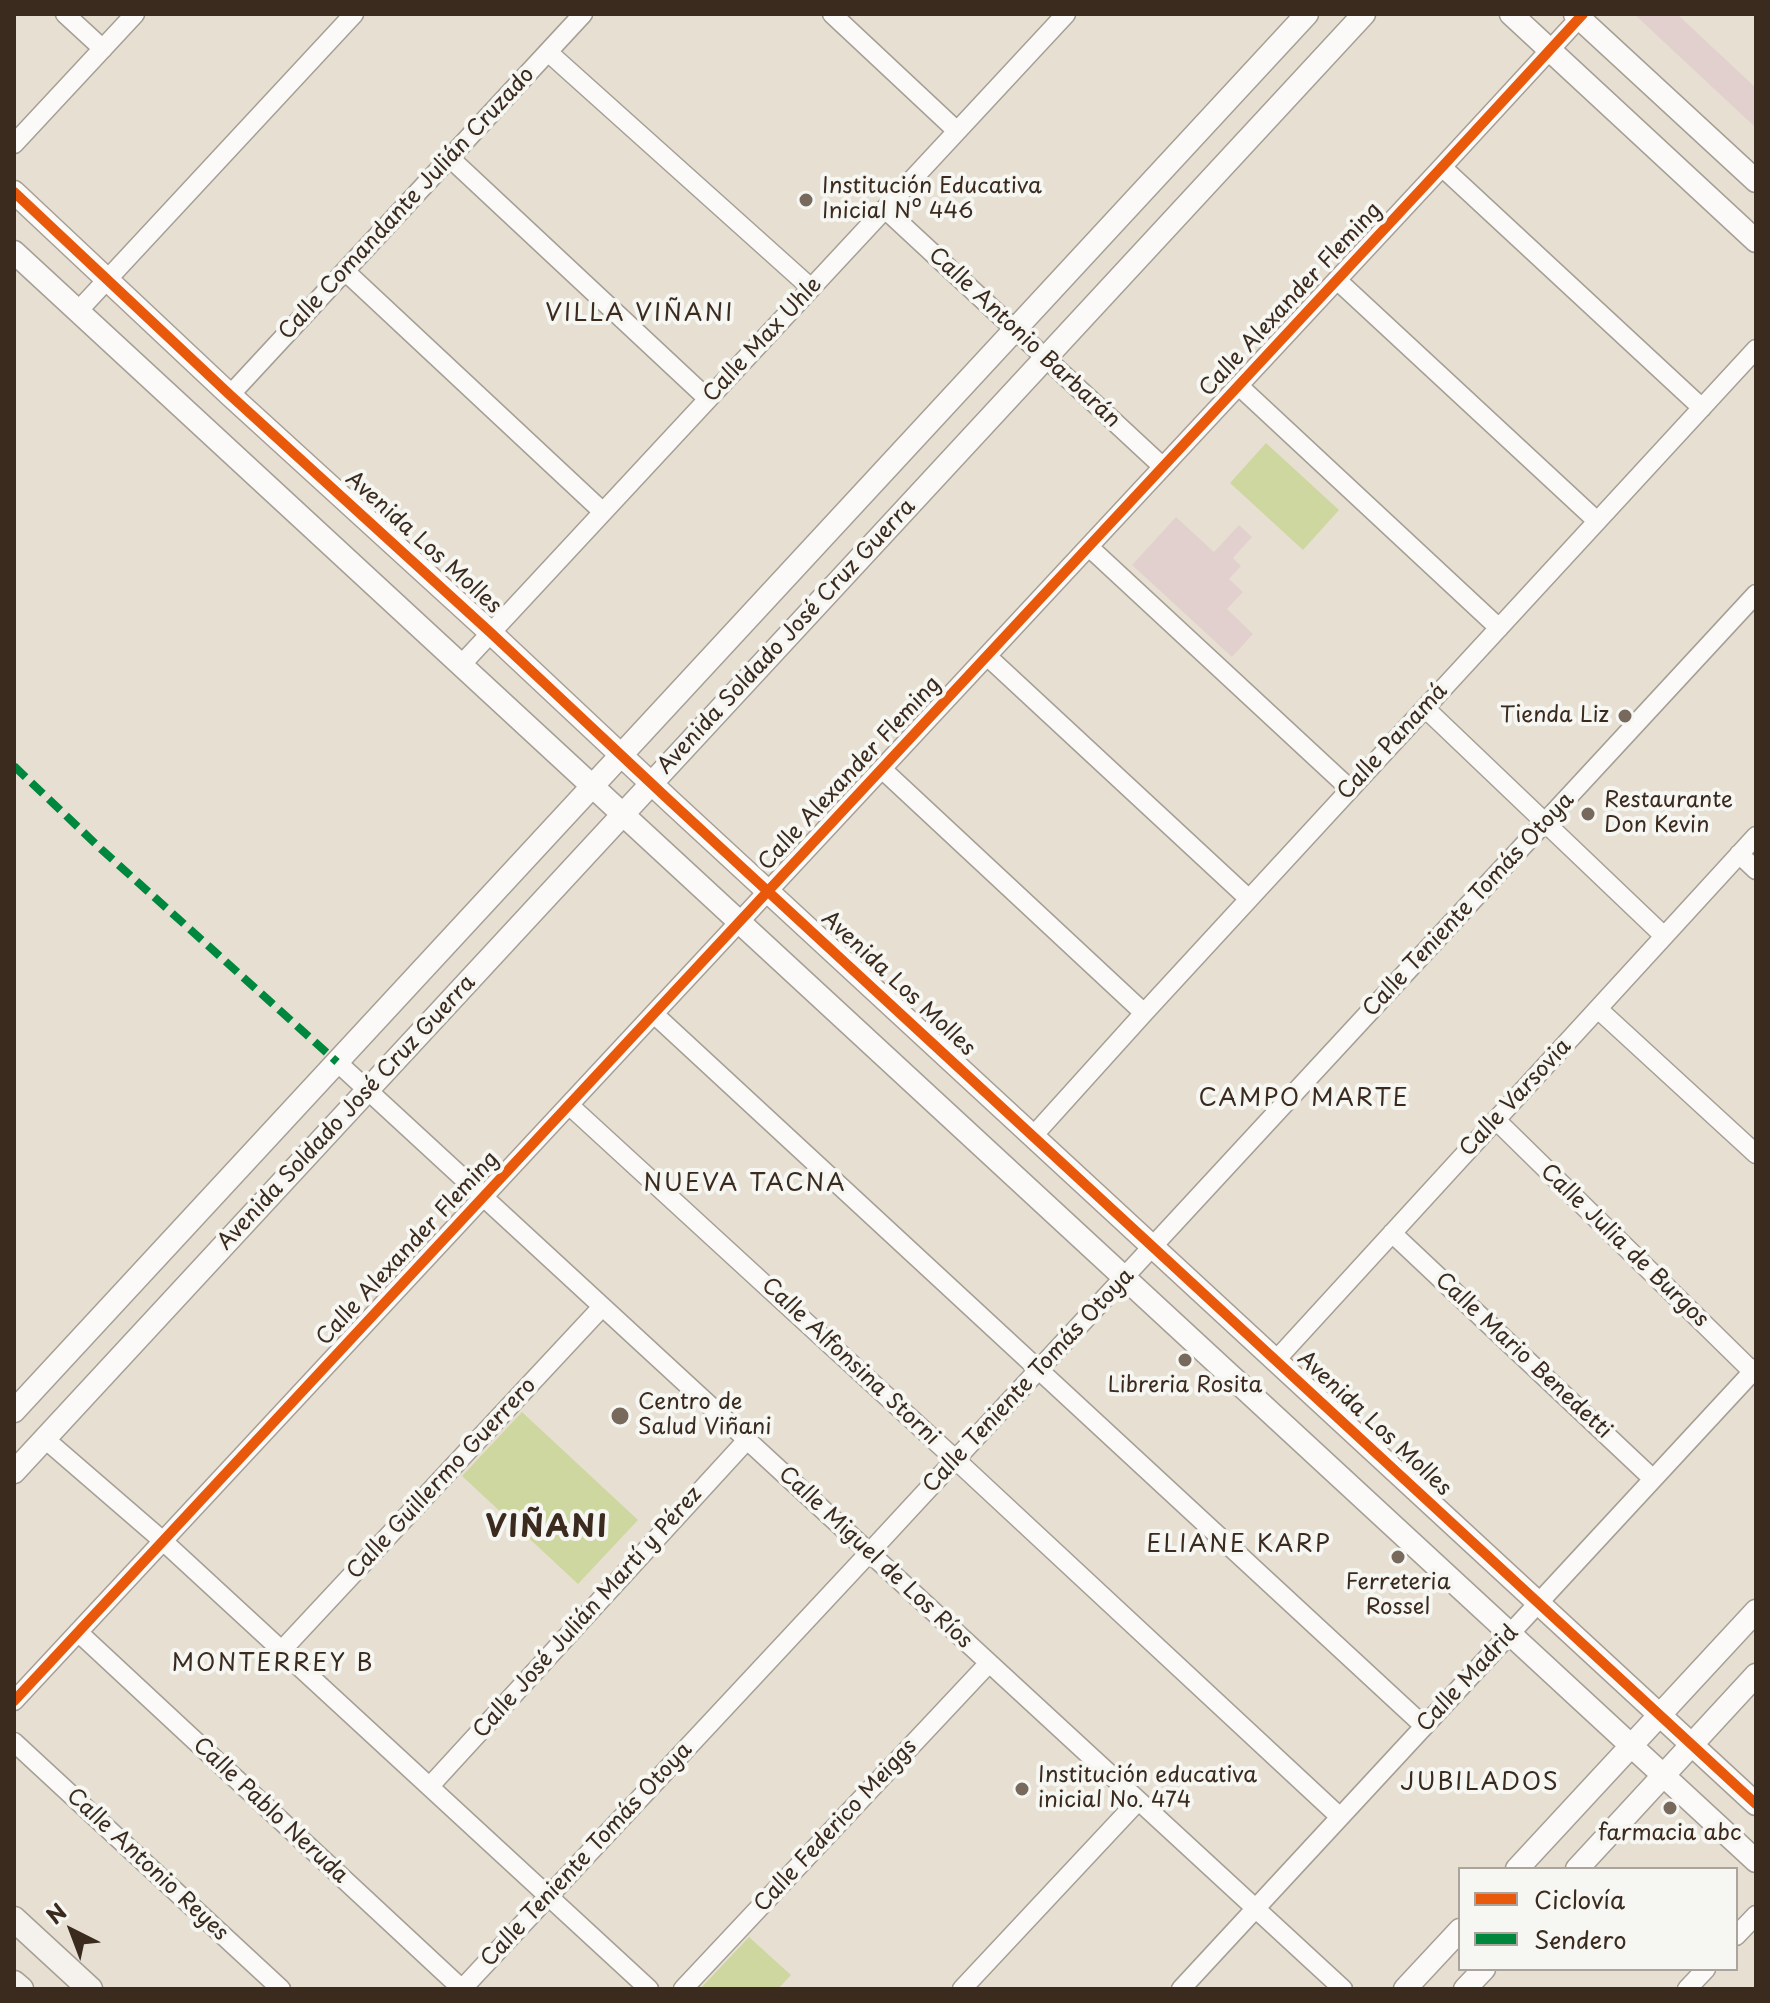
<!DOCTYPE html>
<html>
<head>
<meta charset="utf-8">
<style>
	body { margin:0 }
	#map { position:relative; width:1770px; height:2003px; overflow:hidden; background:#e7e0d2; font-family:"Playpen Sans",sans-serif }
	canvas { display:block }
	.frame { position:absolute; inset:0; border:16px solid #3b2a1e; pointer-events:none }
	.legend { position:absolute; left:1458px; top:1867px; width:280px; height:104px; box-sizing:border-box; background:#f6f6f2; border:2px solid #aba49d; margin:0; padding:10px 14px; list-style:none; font-size:24px; color:#3b2a1e }
	.legend li { display:flex; align-items:center; gap:16px; height:40px }
	.legend b { width:40px; border:2px solid #aba49d }
	.north { position:absolute; left:32px; top:1891px; width:80px; height:80px; -webkit-text-stroke:6px #f6f6f2; paint-order:stroke; rotate:318deg; font-size:22px; font-weight:700; line-height:32px; text-align:center; color:#3b2a1e }
	.north::after { content:''; display:block; margin:auto; width:28px; height:36px; background:#3b2a1e; clip-path:polygon(50% 0,100% 100%,50% 72%,0 100%) }
</style>
</head>
<body>
<div id="map">
<canvas width="1770" height="2003"></canvas>
<div class="frame"></div>
<ul class="legend">
<li><b style="height:10px;background:#e8590c"></b>Ciclovía</li>
<li><b style="height:10px;background:#00873e"></b>Sendero</li>
</ul>
<div class="north">N</div>
</div>
<script>
const context = document.querySelector('canvas').getContext('2d');
context.lineJoin = 'round';
function fill(path, color) {
  context.fillStyle = color;
  context.fill(path, 'evenodd');
}
function stroke(path, color, width, dash) {
  context.strokeStyle = color;
  context.lineWidth = width;
  context.lineCap = dash ? 'butt' : 'round';
  context.setLineDash(dash || []);
  context.stroke(path);
}
function drawText(font, color, halo, rows, align = 'center') {
  context.font = font + ' "Playpen Sans",sans-serif';
  context.lineWidth = 8;
  context.setLineDash([]);
  context.textBaseline = 'middle';
  context.strokeStyle = halo;
  context.fillStyle = color;
  for (const [text, x, y, turn = 0] of rows) {
    context.save();
    context.translate(x, y);
    context.rotate((+turn || 0) * Math.PI / 180);
    context.textAlign = isNaN(turn) ? turn : align;
    if (halo) context.strokeText(text, 0, 0);
    context.fillText(text, 0, 0);
    context.restore();
  }
}
fill(new Path2D(`
	M 1266,443 L 1339,510 L 1303,550 L 1230,483 Z
	M 522,1412 L 638,1520 L 578,1584 L 462,1476 Z
	M 749,1937 L 791,1975 L 778,1989 L 700,1989 Z`), '#ced79f');
fill(new Path2D(`
	M 1634,14 L 1677,14 L 1756,88 L 1756,128 Z
	M 1176,517 L 1214,552 L 1239,525 L 1252,537 L 1233,558 L 1241,566 L 1229,579 L 1243,592 L 1227,609 L 1253,634 L 1232,657 L 1132,565 Z`), '#e2d0ce');
const minor = new Path2D(`
	M 65,14 L 103,49
	M 832,14 L 957,131
	M 548,52 L 811,288
	M 14,144 L 135,14
	M 450,158 L 708,399
	M 1442,167 L 1702,408
	M 885,209 L 1163,467
	M 345,271 L 603,512
	M 1337,280 L 1597,521
	M 78,311 L 354,14
	M 1239,386 L 1499,628
	M 230,395 L 583,14
	M 1089,547 L 1350,789
	M 987,656 L 1249,899
	M 461,665 L 1066,14
	M 1425,708 L 1664,936
	M 882,769 L 1144,1013
	M 1739,854 L 1756,870
	M 1598,1009 L 1756,1154
	M 654,1014 L 1424,1726
	M 337,1062 L 1343,1989
	M 569,1105 L 956,1460 L 1340,1817
	M 1496,1120 L 1753,1372
	M 1033,1136 L 1144,1013 L 1756,349
	M 1392,1233 L 1653,1479
	M 1276,1360 L 1756,836
	M 45,1439 L 163,1541 L 649,1989
	M 78,1632 L 462,1989
	M 282,1650 L 602,1307
	M 14,1701 L 1442,167 L 1583,14
	M 14,1742 L 281,1989
	M 430,1786 L 747,1440
	M 1736,1936 L 1756,1915
	M 462,1989 L 869,1553 L 1756,594
	M 683,1989 L 989,1663
	M 962,1989 L 1138,1801
	M 1181,1989 L 1756,1368
	M 1687,1989 L 1706,1969`);
const tertiary = new Path2D(`
	M 1511,14 L 1756,241
	M 1575,14 L 1756,181
	M 14,192 L 230,395 L 491,633 L 670,801 L 1756,1804
	M 14,252 L 1756,1861
	M 14,1411 L 1307,14
	M 14,1472 L 1364,14
	M 1517,1869 L 1756,1611
	M 1577,1869 L 1756,1675
	M 1405,1989 L 1460,1930
	M 1465,1989 L 1484,1969`);
const secondary = new Path2D(`
	M 14,1919 L 90,1989
	M 14,1983 L 21,1989`);
stroke(minor, '#a69f96', 21);
stroke(tertiary, '#a69f96', 25);
stroke(secondary, '#a69f96', 27);
stroke(minor, '#fbfaf8', 18);
stroke(tertiary, '#fbfaf8', 22);
stroke(secondary, '#f5f2ed', 24);
stroke(new Path2D(`
	M 14,766 L 101,849 L 337,1062`), '#00873e', 8, [16, 8]);
stroke(new Path2D(`
	M 14,192 L 230,395 L 491,633 L 670,801 L 1756,1804
	M 14,1701 L 1442,167 L 1583,14`), '#e8590c', 10);
for (const [x, y, r, color] of [
	[806,200,8,"#776a5d"],
	[1625,716,8,"#776a5d"],
	[1588,814,8,"#776a5d"],
	[1185,1360,8,"#776a5d"],
	[620,1416,10,"#776a5d"],
	[1398,1557,8,"#776a5d"],
	[1022,1789,8,"#776a5d"],
	[1670,1808,8,"#776a5d"]
]) {
  const dot = new Path2D();
  dot.arc(x, y, r, 0, 2 * Math.PI);
  context.fillStyle = color;
  context.fill(dot);
  stroke(dot, '#f6f6f2', 3);
}
drawText('22px', '#3b2a1e', '#f6f6f2', [
	["Institución Educativa",822,187],
	["Inicial Nº 446",822,212],
	["Tienda Liz",1609,716,"right"],
	["Restaurante",1604,801],
	["Don Kevin",1604,826],
	["Libreria Rosita",1185,1386,"center"],
	["Centro de",638,1403],
	["Salud Viñani",638,1428],
	["Ferreteria",1398,1583,"center"],
	["Rossel",1398,1608,"center"],
	["Institución educativa",1038,1776],
	["inicial No. 474",1038,1801],
	["farmacia abc",1670,1834,"center"]
], 'left');
drawText('22px', '#3b2a1e', '#f6f6f2', [
	["Calle Comandante Julián Cruzado",407,204,-47],
	["Calle Alexander Fleming",1291,300,-47],
	["Calle Antonio Barbarán",1024,338,43],
	["Calle Max Uhle",763,340,-47],
	["Avenida Los Molles",423,543,42],
	["Avenida Soldado José Cruz Guerra",787,637,-47],
	["Calle Panamá",1393,742,-47],
	["Calle Alexander Fleming",850,774,-47],
	["Calle Teniente Tomás Otoya",1469,905,-47],
	["Avenida Los Molles",898,984,43],
	["Calle Varsovia",1516,1098,-47],
	["Avenida Soldado José Cruz Guerra",347,1113,-47],
	["Calle Julia de Burgos",1624,1246,44],
	["Calle Alexander Fleming",408,1249,-47],
	["Calle Mario Benedetti",1523,1356,43],
	["Calle Alfonsina Storni",850,1362,43],
	["Calle Teniente Tomás Otoya",1029,1381,-47],
	["Avenida Los Molles",1374,1424,43],
	["Calle Guillermo Guerrero",442,1479,-47],
	["Calle Miguel de Los Ríos",875,1558,43],
	["Calle José Julián Martí y Pérez",588,1613,-48],
	["Calle Madrid",1468,1679,-47],
	["Calle Pablo Neruda",270,1811,43],
	["Calle Federico Meiggs",836,1826,-47],
	["Calle Teniente Tomás Otoya",587,1855,-47],
	["Calle Antonio Reyes",147,1865,43]
]);
context.letterSpacing = '2px';
drawText('24px', '#3b2a1e', '#f6f6f2', [
	["VILLA VIÑANI",640,314],
	["CAMPO MARTE",1304,1099],
	["NUEVA TACNA",745,1184],
	["ELIANE KARP",1239,1545],
	["MONTERREY B",273,1664],
	["JUBILADOS",1480,1783]
]);
context.letterSpacing = '0px';
context.letterSpacing = '2px';
drawText('bold 30px', '#3b2a1e', '#f6f6f2', [
	["VIÑANI",547,1529]
]);
context.letterSpacing = '0px';
</script>
</body>
</html>
